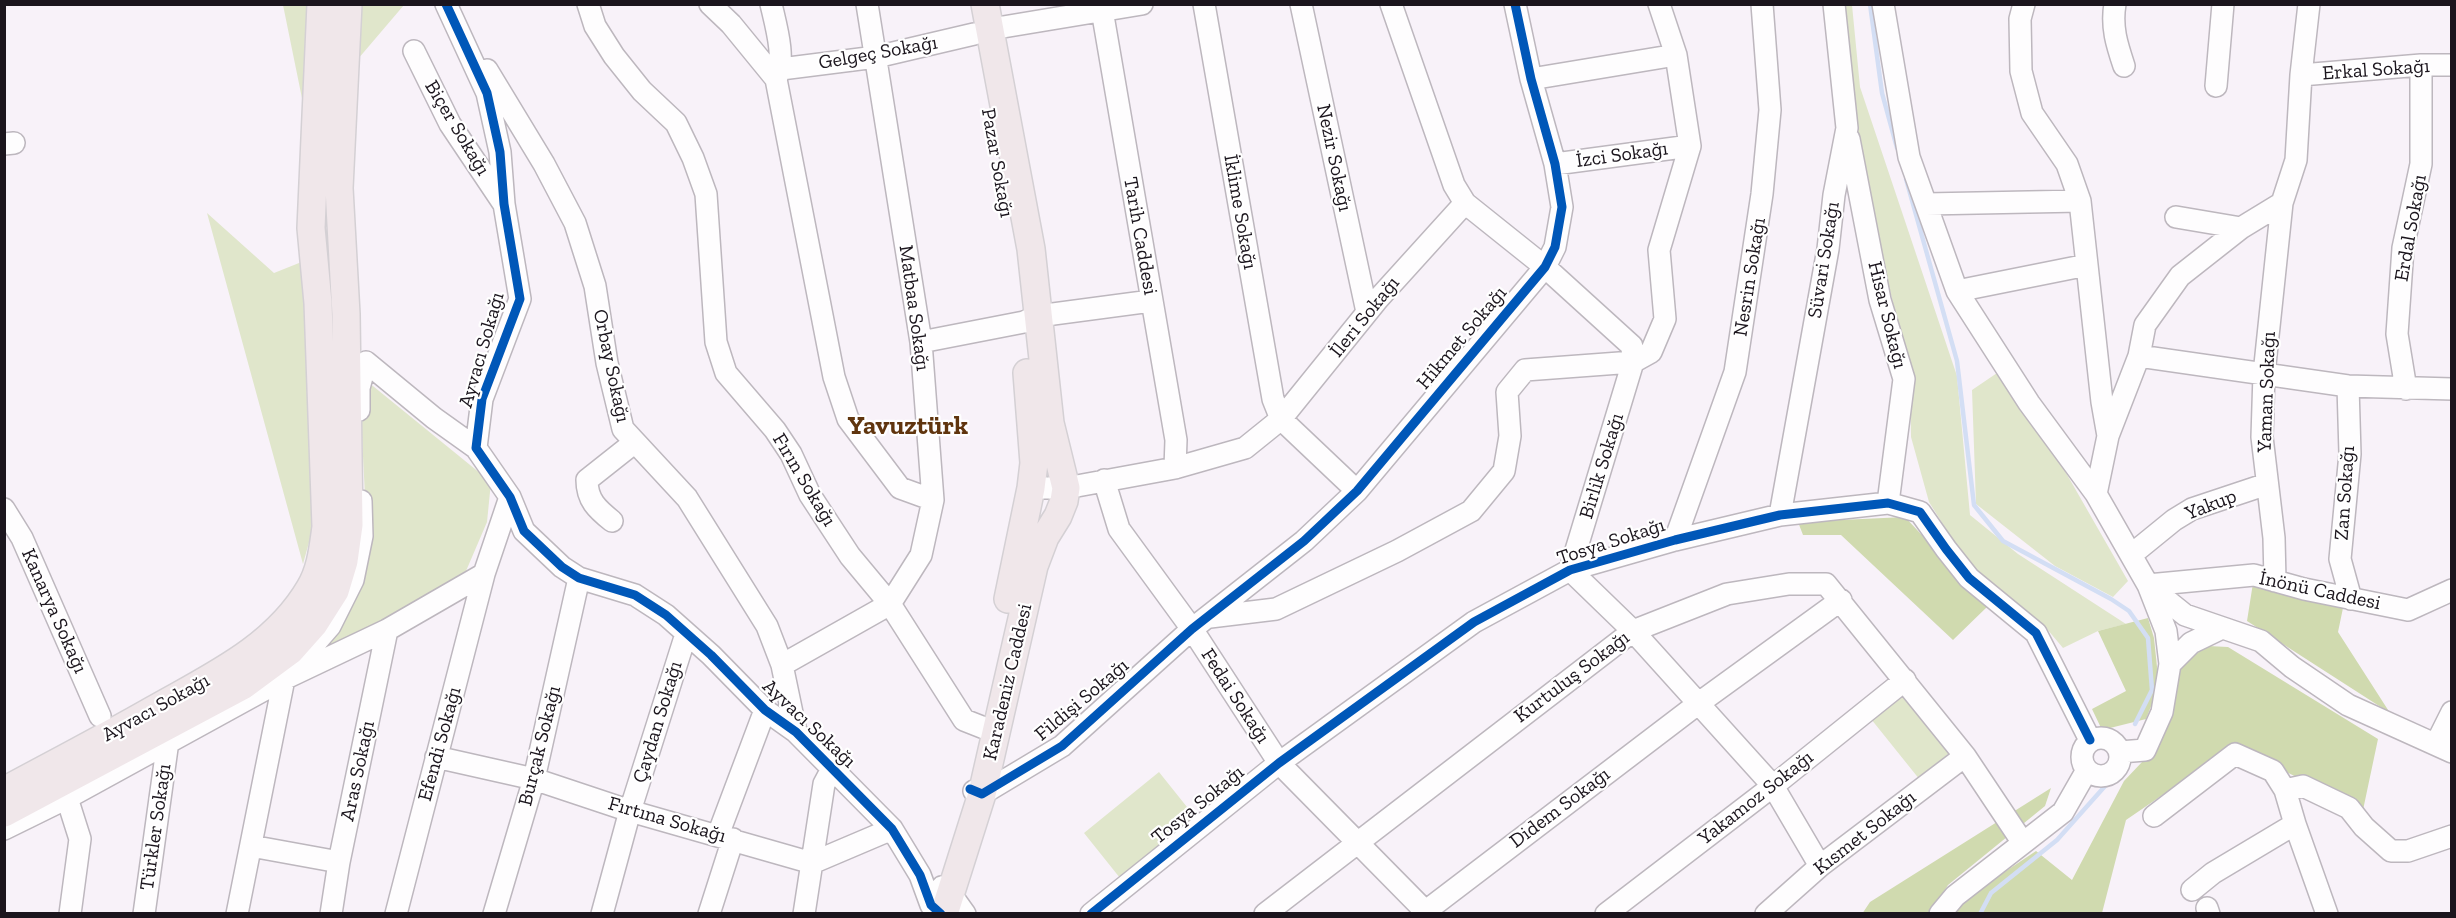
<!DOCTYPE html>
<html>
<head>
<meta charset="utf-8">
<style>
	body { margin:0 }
	#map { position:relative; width:2456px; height:918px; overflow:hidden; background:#f8f2f9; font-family:"Zilla Slab",serif }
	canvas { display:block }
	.frame { position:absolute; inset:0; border:6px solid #1b151d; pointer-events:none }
</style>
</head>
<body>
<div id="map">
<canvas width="2456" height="918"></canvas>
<div class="frame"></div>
</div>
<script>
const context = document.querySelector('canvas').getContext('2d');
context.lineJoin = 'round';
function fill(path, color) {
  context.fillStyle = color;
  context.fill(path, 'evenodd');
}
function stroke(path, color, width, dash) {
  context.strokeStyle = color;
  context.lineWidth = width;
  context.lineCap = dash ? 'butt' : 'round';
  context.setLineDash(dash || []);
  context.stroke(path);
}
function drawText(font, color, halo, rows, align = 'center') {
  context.font = font + ' "Zilla Slab",serif';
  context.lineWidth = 4.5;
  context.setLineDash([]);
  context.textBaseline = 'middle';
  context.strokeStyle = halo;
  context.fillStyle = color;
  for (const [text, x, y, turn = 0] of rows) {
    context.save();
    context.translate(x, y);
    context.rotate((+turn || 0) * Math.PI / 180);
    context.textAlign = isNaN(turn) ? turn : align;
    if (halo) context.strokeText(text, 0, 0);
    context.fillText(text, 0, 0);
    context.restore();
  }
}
fill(new Path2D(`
	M 283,5 L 308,5 L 305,113 Z
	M 355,5 L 404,5 L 352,66 Z
	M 1843,5 L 1852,5 L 1860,87 L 1957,376 L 1970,515 L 2018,554 L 2126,624 L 2098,631 L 2063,648 L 2047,629 L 1971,569 L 1929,502 L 1911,437 L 1910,373 L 1853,138 Z
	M 207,213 L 274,273 L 304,261 L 316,517 L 303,564 Z
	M 2000,371 L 2042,431 L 2128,581 L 2113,597 L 2055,566 L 1976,504 L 1972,390 Z
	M 368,382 L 491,482 L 487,522 L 466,571 L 335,648 L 324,647 L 367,535 L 360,398 Z
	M 1900,690 L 1949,753 L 1920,780 L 1867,714 Z
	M 1159,772 L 1195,817 L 1120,878 L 1084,833 Z`), '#e0e6cb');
fill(new Path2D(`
	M 1905,517 L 1988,606 L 1953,640 L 1841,535 L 1803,535 L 1798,522 Z
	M 2253,583 L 2343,608 L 2338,632 L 2390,713 L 2247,621 Z
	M 2148,618 L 2154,638 L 2159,686 L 2146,719 L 2102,730 L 2092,709 L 2126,691 L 2098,631 Z
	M 2208,646 L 2228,647 L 2378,739 L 2363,810 L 2234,746 L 2126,820 L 2102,913 L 1953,914 L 1976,891 L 2036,851 L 2072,880 L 2124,781 L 2160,743 L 2182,663 Z
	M 2051,788 L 2045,806 L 1948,885 L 1930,913 L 1862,914 L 1870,902 Z`), '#d0daaf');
stroke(new Path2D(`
	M 1870,4 L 1882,93 L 1897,148
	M 1906,179 L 1957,361 L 1974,505 L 2003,541 L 2111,599 L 2129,611 L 2148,638 L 2152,690 L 2135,724
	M 1980,914 L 1991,893 L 2057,840 L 2106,785`), '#d3def4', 4.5);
const minor = new Path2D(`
	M 446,4 L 487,93 L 500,152 L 504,204 L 520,299 L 482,399 L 476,448 L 510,497 L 524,531 L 562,567 L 579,578 L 635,595 L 666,615 L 711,655 L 765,710 L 796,732 L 892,829 L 920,875 L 931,905 L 941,914
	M 588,4 L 595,26 L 614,56 L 642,91 L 676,123 L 693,158 L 706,194 L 716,342 L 726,373 L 775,430 L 791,454 L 810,495 L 850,556 L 890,604 L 964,720 L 997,733
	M 710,4 L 731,24 L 776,79
	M 771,4 C 776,26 786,59 776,79 L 834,377 L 848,419 L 900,488 L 933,500
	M 1101,4 L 1176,440 L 1175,468
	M 1204,4 L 1273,399 L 1281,419 L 1357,491
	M 1301,4 L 1367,312
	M 1391,4 L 1454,185 L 1465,203 L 1545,267 L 1632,346 L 1633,362 L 1570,570 L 1633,631 L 1773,786 L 1820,866
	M 1883,4 L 1909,157 L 1957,291 L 2029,403 L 2096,494 L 2148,585 L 2166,631 L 2170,664 L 2162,712 L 2145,750 L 2120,752
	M 2024,4 L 2020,19 L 2021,71 L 2032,113 L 2067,164 L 2080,201 L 2102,402 L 2108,436 L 2096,494
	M 2115,4 C 2111,27 2117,45 2124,66
	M 991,29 L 1142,4
	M 414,51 L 450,124 L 503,203
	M 781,69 L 876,57 L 974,34
	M 487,70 L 544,164 L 575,223 L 595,286 L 607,363 L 623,429 L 687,498 L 767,626 L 782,665 L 796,732
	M 2301,75 L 2421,65 L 2452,65
	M 1531,79 L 1676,55
	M 2216,86 L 2223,4
	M 1849,139 L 1880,300 L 1904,379 L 1888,503
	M 4,144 L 14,143
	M 1555,164 L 1690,146
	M 1926,204 L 2080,201
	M 2176,217 L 2241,228
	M 1957,291 L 2087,265
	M 921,342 L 1024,322 L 1038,316 L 1151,301
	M 2139,356 L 2348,386 L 2452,389
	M 2348,386 L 2350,454 L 2340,559 L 2351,599
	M 2406,389 L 2397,334 L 2403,248 L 2421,164 L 2421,65
	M 359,410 L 359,388 L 366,362 L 434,418 L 476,448
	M 2108,436 L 2139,356 L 2145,325 L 2180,276 L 2241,228 L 2282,203 L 2296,160 L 2301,75 L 2309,4
	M 1104,480 L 1119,529 L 1192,629 L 1279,763 L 1428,914
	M 1031,488 L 1066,488 L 1175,468 L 1245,448 L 1281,419 L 1378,299 L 1465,203
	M 4,509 L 22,538 L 100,716
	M 1780,515 L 1828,249 L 1834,195 L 1847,128 L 1834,4
	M 612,521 C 597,509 587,500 587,480 L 635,442
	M 1675,540 L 1735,372 L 1762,194 L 1770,110 L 1762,4
	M 2131,555 L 2174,520 L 2192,509 L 2267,484
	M 2275,581 L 2274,538 L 2262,437 L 2264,374 L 2282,203
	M 2148,585 L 2254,575 L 2304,589 L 2408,610 L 2452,590
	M 2149,586 L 2185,615 L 2261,641 L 2292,667 L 2348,705 L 2452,752
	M 1210,617 L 1276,609 L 1397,551 L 1471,511 L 1504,471 L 1510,436 L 1507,392 L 1525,370 L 1633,362 L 1651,352 L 1665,319 L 1659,250 L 1690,146 L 1676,55 L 1659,4
	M 2170,664 L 2191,643 L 2222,628
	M 782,665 L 890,604 L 921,555 L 933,500 L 921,342 L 867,4
	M2082 757a19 19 0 1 1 38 0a19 19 0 1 1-38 0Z
	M 2436,744 L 2452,712
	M 436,757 L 534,779 L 630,811 L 812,863 L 892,829
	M 974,791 L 982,794 L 1062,746 L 1192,629 L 1304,541 L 1357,491 L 1545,267 L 1555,247 L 1562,207 L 1555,164 L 1531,79 L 1515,4
	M 67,798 L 80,839 L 70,914
	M 2154,816 L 2235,754 L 2273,771 L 2285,790 L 2303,786 L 2349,808 L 2364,827 L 2391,851 L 2408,851 L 2452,836
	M 2295,824 L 2327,914
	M 4,829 L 67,798 L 284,679 L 387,630 L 484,574 L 510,497
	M 718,835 L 765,710
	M 251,846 L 339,862
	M 942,887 L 950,893 L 965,914
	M 2192,890 L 2213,873 L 2295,824 L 2285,790
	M 2207,908 L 2209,914
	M 144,914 L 168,741
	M 237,914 L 284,679 L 330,626 L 353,580 L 362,536 L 361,501
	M 331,914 L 339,862 L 387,630
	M 396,914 L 484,574
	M 494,914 L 534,779 L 579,578
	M 602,914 L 630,811 L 686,634
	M 709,914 L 733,839
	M 804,914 L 824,784 L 832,769
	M 1091,914 L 1279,763 L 1474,622 L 1570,570 L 1675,540 L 1780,515 L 1888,503 L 1920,512 L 1946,549 L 1969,578 L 2036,633 L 2090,740
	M 1265,914 L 1633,631 L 1727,594 L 1789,584 L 1826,584 L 1965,756 L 2023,843
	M 1422,914 L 1699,703 L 1841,600
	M 1606,914 L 1773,786 L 1905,680
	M 1766,914 L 1820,866 L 1965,756
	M 1940,914 L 1955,896 L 2063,812 L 2087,770`);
const major = new Path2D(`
	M 1008,599 L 1031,488 L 1034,463 L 1027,373
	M 4,791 C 54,764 104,738 153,710 C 211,677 275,648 310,588 C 321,570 323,548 326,527 L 318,303 L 311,228 L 321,4
	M 4,813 L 244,685 L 290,651 L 314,624 L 335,591 L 344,561 L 349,525 L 346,314 L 339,188 L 348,4
	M 944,914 L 982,794 L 1034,566 L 1045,537 L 1058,516 L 1064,501 L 1066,488 L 1050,423 L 1031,249 L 985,4`);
stroke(minor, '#bdb7be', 24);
stroke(major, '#d4d0d4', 30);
stroke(minor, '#fefdfe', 21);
stroke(major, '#f0e7ea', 27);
stroke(new Path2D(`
	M 446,4 L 487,93 L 500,152 L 504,204 L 520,299 L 482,399 L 476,448 L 510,497 L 524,531 L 562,567 L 579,578 L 635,595 L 666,615 L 711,655 L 765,710 L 796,732 L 892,829 L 920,875 L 931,905 L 941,914
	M 970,789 L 982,794 L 1062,746 L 1192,629 L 1304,541 L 1357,491 L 1545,267 L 1555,247 L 1562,207 L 1555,164 L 1531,79 L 1515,4
	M 1091,914 L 1279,763 L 1474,622 L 1570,570 L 1675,540 L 1780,515 L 1888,503 L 1920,512 L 1946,549 L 1969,578 L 2036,633 L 2090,740`), '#0057b8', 9);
drawText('20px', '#1b151d', '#fff', [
	["Gelgeç Sokağı",878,53,-10],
	["Erkal Sokağı",2376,70,-4],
	["Biçer Sokağı",457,128,59],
	["İzci Sokağı",1622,155,-8],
	["Nezir Sokağı",1334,158,78],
	["Pazar Sokağı",997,163,80],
	["İklime Sokağı",1240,212,80],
	["Erdal Sokağı",2411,228,-80],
	["Tarih Caddesi",1140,236,80],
	["Süvari Sokağı",1824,260,-81],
	["Nesrin Sokağı",1750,277,-81],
	["Matbaa Sokağı",914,308,82],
	["Hisar Sokağı",1887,315,76],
	["İleri Sokağı",1365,317,-51],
	["Hikmet Sokağı",1462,338,-50],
	["Ayvacı Sokağı",482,350,-74],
	["Orbay Sokağı",611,366,78],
	["Yaman Sokağı",2267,392,-88],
	["Birlik Sokağı",1602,466,-73],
	["Fırın Sokağı",804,480,59],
	["Zan Sokağı",2345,493,-86],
	["Yakup",2211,505,-21],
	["Tosya Sokağı",1611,542,-18],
	["İnönü Caddesi",2320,591,12],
	["Kanarya Sokağı",54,611,66],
	["Kurtuluş Sokağı",1572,677,-37],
	["Karadeniz Caddesi",1008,682,-77],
	["Fedai Sokağı",1235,696,57],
	["Fildişi Sokağı",1082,700,-40],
	["Ayvacı Sokağı",156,708,-29],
	["Çaydan Sokağı",658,722,-73],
	["Ayvacı Sokağı",809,724,43],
	["Efendi Sokağı",440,744,-75],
	["Burçak Sokağı",540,746,-76],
	["Aras Sokağı",358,771,-78],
	["Yakamoz Sokağı",1756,798,-38],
	["Tosya Sokağı",1198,805,-39],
	["Didem Sokağı",1560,808,-37],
	["Fırtına Sokağı",667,820,16],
	["Türkler Sokağı",156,827,-82],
	["Kısmet Sokağı",1865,833,-38]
]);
drawText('bold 26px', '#60350e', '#fff', [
	["Yavuztürk",908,427]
]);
</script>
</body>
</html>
